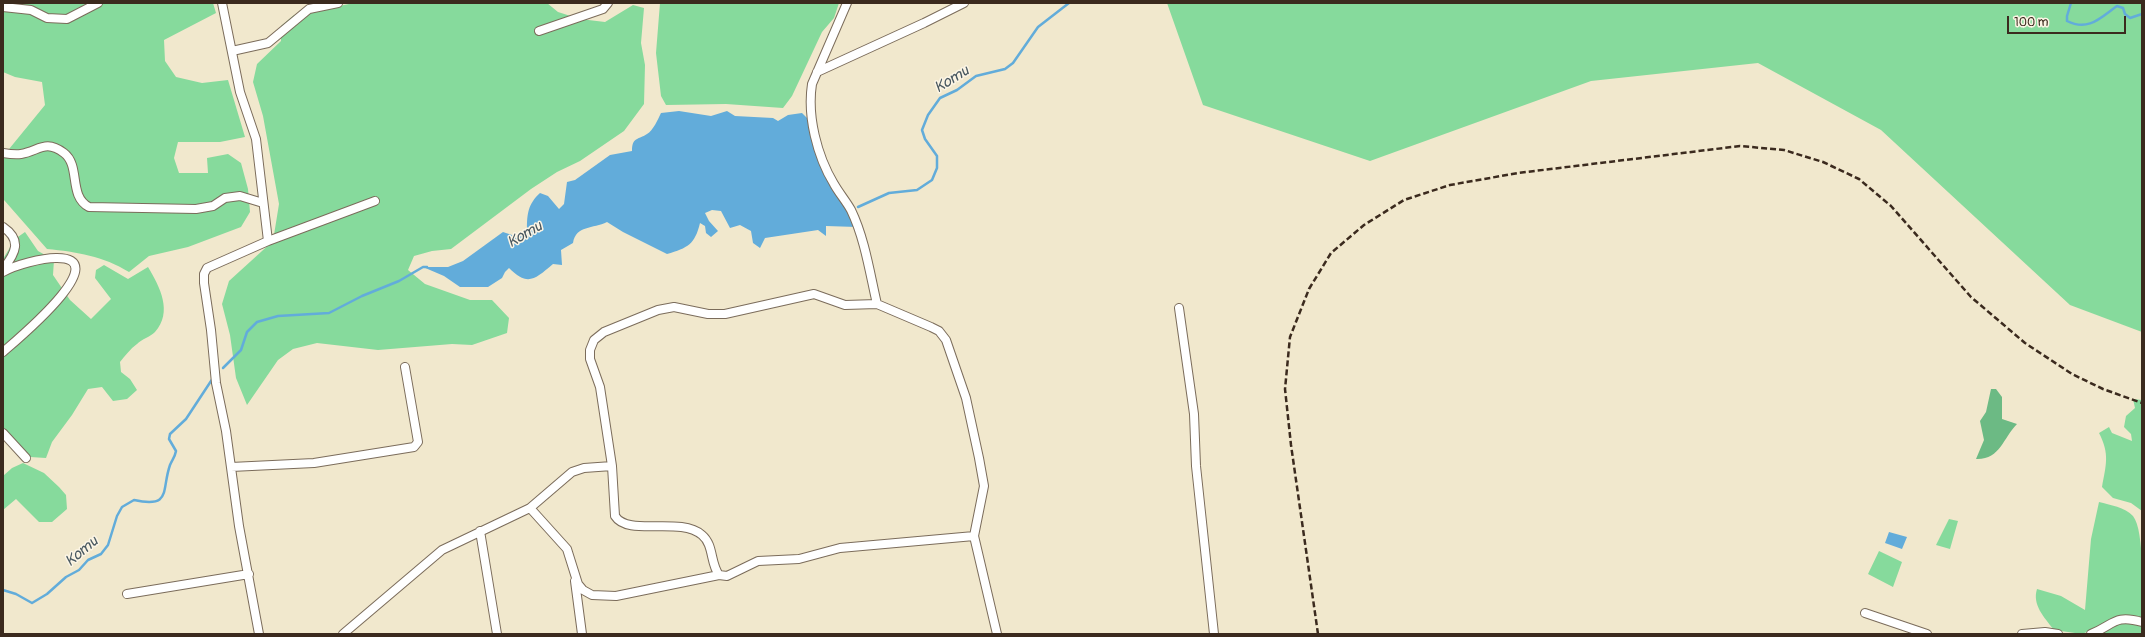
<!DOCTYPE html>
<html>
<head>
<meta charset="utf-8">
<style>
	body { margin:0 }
	#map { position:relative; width:2145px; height:637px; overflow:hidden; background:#f1e8cd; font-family:Pangolin,sans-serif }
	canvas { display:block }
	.frame { position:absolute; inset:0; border:4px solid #3b2a1e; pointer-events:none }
	.scale { position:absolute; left:2007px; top:16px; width:119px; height:18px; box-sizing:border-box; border:2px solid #3b2a1e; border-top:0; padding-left:5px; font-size:12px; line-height:14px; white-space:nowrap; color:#3b2a1e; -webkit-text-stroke:3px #fcf5e5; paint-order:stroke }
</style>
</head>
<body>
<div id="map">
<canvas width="2145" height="637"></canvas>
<div class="frame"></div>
<div class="scale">100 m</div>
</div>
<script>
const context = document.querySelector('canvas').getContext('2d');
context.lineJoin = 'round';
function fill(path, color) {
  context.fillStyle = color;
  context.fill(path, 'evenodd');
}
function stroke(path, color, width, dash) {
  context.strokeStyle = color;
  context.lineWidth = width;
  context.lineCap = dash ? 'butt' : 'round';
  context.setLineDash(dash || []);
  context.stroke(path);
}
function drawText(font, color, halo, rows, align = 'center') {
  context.font = font + ' Pangolin,sans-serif';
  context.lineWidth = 3;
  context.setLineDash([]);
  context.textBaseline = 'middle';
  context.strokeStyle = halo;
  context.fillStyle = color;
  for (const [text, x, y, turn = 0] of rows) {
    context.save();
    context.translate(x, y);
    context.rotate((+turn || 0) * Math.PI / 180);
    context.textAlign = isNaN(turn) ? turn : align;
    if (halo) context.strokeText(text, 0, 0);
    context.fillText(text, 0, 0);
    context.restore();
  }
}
fill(new Path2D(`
	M 9,3 L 213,3 L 216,13 L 164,40 L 165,61 L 176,77 L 202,83 L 228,80 L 245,137 L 220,142 L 178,142 L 174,158 L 179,173 L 208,173 L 207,158 L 228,154 L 241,163 L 248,189 L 250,212 L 241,227 L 188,247 L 149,256 L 129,272 C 103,256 77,252 47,249 L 4,200 C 2,186 1,168 5,154 L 45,105 L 42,82 L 15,77 L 3,72 L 3,8 Z
	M 354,3 L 547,3 L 558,12 L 580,19 L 605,22 L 633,5 L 644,8 L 641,43 L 645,65 L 644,104 L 624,131 L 580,161 L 557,172 L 531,189 L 451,249 L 432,251 L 414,256 L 408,270 L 425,284 L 470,300 L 492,300 L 509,318 L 507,333 L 472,345 L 452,344 L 378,350 L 317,343 L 293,349 L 278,360 L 247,405 L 236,378 L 230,335 L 222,304 L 229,281 L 273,241 L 279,204 L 263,116 L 253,82 L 257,64 L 281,41 L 281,26 L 294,15 Z
	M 660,3 L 839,3 L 834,18 L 822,32 L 792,96 L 783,108 L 726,104 L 666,105 L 661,96 L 656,53 Z
	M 1167,3 L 2142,3 L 2142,332 L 2070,305 L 1881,130 L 1758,63 L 1591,81 L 1370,161 L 1203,105 Z
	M 25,232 L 38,251 L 54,260 L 53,275 L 70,300 L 91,319 L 111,299 L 95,278 L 96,270 L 104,265 L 128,279 L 148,267 C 160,287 173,312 155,332 C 150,337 142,339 137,344 C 130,349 125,356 120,362 L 121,372 L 130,379 L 137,390 L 127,399 L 113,401 L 102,387 L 88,389 L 72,415 L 52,442 L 46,458 L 30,457 L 21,452 L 3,427 L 3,259 L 15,239 Z
	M 2133,399 L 2142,400 L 2142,511 L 2131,503 L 2113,498 L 2102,487 C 2106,465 2110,454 2099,433 L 2109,427 L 2112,433 L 2132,441 L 2131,434 L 2124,427 L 2126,416 L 2135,408 Z
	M 23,463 L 44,473 L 59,487 L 66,495 L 67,509 L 52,522 L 39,522 L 16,499 L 3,510 L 3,476 L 12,468 Z
	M 2099,502 C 2110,505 2125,507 2133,516 C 2145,531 2142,596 2142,619 L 2130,616 L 2124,616 L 2082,634 L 2054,630 C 2044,617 2032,605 2037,589 L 2061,596 L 2085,610 L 2091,539 Z
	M 1949,519 L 1958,521 L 1950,549 L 1936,545 Z
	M 1879,551 L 1902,562 L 1893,587 L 1868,574 Z
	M 2128,621 L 2142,625 L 2142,634 L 2098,634 L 2113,626 Z`), '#86da9c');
fill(new Path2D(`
	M 1991,389 L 1996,389 L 2002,397 L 2002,419 L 2017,424 C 2003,438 2000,460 1976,459 L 1984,440 L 1980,421 L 1986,412 Z`), '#6cba84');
fill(new Path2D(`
	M 679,111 L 711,116 L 727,111 L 735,116 L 773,118 L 778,121 L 788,115 L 802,113 L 810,121 L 816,155 L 833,191 L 844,199 L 857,227 L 826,226 L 826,236 L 818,230 L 765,238 L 760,248 L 753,243 L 751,231 L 740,225 L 730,228 L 721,211 L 712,210 L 705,213 L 709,221 L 718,231 L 711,237 L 706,233 L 705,226 L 700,223 C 695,244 688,248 667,254 L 623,232 L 607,222 C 593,229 576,225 573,243 L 561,250 L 562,265 L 553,264 C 535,279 528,287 509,268 L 505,272 L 502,278 L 488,287 L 460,287 L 444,276 L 423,267 L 448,267 L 463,261 L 503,232 L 518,237 L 527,229 C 527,214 528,204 540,193 L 548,196 L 559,209 L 564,204 L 567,182 L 575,180 L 610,155 L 632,151 C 632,137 638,140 647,134 C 653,131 658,119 661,113 Z
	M 1889,532 L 1907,537 L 1902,549 L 1885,543 Z`), '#62acda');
stroke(new Path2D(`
	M 2071,3 L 2067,16 L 2067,21 C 2089,32 2101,17 2117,6 L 2123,8 L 2125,14 L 2130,18 L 2142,14
	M 858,207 L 889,193 L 917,190 L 932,180 L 937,168 L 937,156 L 925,139 L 922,130 L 928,115 L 940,98 L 957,90 L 976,76 L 1005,69 L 1013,63 L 1038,27 L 1069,3
	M 223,368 L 241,350 L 247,332 L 257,322 L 278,316 L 329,313 L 362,296 L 399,281 L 423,267 L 427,267
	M 3,590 L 16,594 L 32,603 L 47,594 L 66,577 L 79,570 L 88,560 L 101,554 L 108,545 L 117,516 L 122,507 L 134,500 C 172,508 161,491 170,465 C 172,460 175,457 176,451 L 169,439 L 170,434 L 186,419 L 213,378`), '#62acda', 2.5);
const street = new Path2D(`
	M 222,3 L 240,92 L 256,139 L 268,241 L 207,268 L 204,274 L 204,283 L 211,330 L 216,383 L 226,431 L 239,526 L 259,634
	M 847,3 L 812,84 C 807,116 817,156 834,184 C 839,193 846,201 851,210 C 865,239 870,274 877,304
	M 3,7 L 31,10 L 47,18 L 67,19 L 98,3
	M 539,31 L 603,9 L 608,3
	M 232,51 L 268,43 L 309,9 L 338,3
	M 817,72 L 924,23 L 964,3
	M 3,153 C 9,154 15,155 21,154 C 39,151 45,139 64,153 C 81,166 68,196 89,207 L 196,209 L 213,206 L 225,198 L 240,196 L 263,203
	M 3,227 C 22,240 16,253 3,269
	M 268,241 L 375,201
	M 3,272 C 15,265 42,258 56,258 C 118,257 13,343 3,352
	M 1179,308 L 1194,414 L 1196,466 L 1214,634
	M 3,433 L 26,458
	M 231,467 L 314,463 L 414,447 L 418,442 L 405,367
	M 530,508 L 567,549 L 578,584 L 583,590 L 592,595 L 616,596 L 719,575
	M 480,531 L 497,634
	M 974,536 L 840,548 L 799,559 L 758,561 L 727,576 L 719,575 C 710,563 714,545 702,535 C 680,516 628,537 615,516 L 612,466 L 600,387 L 590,359 L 590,350 L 594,340 L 604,332 L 658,310 L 674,307 L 708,314 L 725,314 L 814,294 L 845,305 L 877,304 L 931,327 L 939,331 L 946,340 L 966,398 L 979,458 L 984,486 L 974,536 L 997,634
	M 575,581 L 582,634
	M 127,594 L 249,574
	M 1865,613 L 1927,634
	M 343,634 L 442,550 L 530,508 L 572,472 L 584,468 L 612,466
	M 2022,634 L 2045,632 L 2058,634
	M 2091,634 C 2114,625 2114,614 2142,622`);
stroke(street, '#7b6c5b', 10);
stroke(street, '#fff', 8);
stroke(new Path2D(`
	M 1318,634 L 1291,445 L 1285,389 L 1290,337 L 1309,289 L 1331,253 L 1364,225 L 1404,200 L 1450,185 L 1518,173 L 1740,146 L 1784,150 L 1823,162 L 1859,179 L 1891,206 L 1971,297 L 2025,343 L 2072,374 L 2103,389 L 2142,403`), '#3b2a1e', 2.5, [6, 3]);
drawText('italic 15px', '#495860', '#fcf5e5', [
	["Komu",952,80,-32],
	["Komu",525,235,-30],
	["Komu",82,552,-40]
]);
</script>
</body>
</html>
